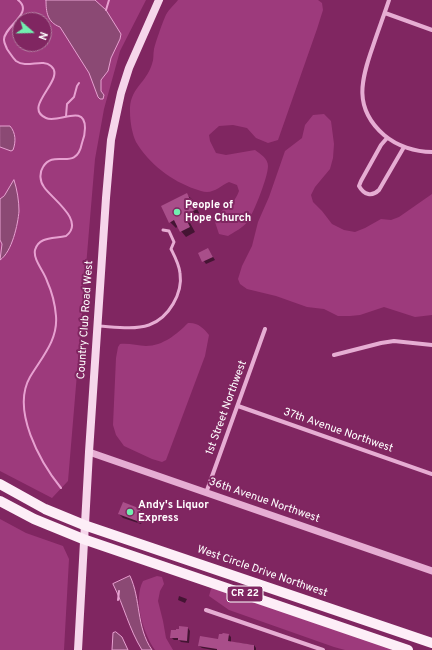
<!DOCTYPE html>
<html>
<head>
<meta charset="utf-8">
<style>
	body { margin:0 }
	#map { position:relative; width:432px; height:650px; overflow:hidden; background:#802661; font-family:Overpass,sans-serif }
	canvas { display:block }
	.north { position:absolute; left:12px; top:12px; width:40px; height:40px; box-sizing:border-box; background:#802661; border:1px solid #b37da0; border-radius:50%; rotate:110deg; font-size:11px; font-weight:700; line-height:16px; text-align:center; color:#fff }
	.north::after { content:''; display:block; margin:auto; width:14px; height:18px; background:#72efb0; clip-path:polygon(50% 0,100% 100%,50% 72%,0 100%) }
</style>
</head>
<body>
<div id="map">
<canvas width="432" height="650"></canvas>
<div class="north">N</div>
</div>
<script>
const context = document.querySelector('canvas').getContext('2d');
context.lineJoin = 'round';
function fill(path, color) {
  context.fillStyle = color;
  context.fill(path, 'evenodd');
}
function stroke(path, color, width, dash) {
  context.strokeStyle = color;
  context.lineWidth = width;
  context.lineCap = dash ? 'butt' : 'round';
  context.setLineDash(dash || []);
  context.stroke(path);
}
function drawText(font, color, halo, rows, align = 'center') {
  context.font = font + ' Overpass,sans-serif';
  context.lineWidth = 4;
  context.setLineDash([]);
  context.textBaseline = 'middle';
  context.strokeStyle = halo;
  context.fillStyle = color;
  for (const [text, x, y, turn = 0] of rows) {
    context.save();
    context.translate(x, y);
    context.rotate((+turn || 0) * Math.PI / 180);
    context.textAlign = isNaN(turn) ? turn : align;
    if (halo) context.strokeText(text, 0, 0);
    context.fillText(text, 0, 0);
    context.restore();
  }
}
fill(new Path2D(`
	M 0,0 L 146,0 L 120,51 L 104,109 L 95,159 L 68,481 L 52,498 L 0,471 ZM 20,20 L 44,20 L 44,44 L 20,44 Z
	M 178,0 L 318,0 L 322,3 L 323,10 L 317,29 L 278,140 L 268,143 L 256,138 L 247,128 L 233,125 L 219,126 L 209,135 L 210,141 L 216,153 L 226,155 L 255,150 C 260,154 268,158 268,166 C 268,177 254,212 248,221 C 243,228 234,232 228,236 L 219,234 L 215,222 C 216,219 218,216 220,213 C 227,205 235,203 239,191 L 237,185 L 229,182 C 222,185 215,192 207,192 C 203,192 199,190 195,189 C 172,181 149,164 136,142 C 132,134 130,121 130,112 C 129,88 146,84 152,64 C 154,59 153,54 154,49 C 156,41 162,24 165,17 C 167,11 174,5 178,0 Z
	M 324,114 L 331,121 L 334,144 L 333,158 L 330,169 L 315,187 L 311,195 L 313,202 L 322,211 L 332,224 L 344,230 L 355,232 L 365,228 L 381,219 L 391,220 L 399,217 L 432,194 L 432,315 L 415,317 L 384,307 L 360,315 L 350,316 L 338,316 L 324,309 L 307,307 L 276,296 L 247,289 L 240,284 L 238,279 L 242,266 L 252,246 L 258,222 L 269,197 L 285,151 L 302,138 L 305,125 L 313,115 Z
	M 188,323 C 197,322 204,328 209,335 L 205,356 L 166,460 L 162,462 L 152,459 L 124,446 L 116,435 L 113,425 L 116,358 L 118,347 L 120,344 C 129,343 138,346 146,346 C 163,346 177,334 188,323 Z
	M 0,519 L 26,533 L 63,546 L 69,559 L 64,650 L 0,650 Z
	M 157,576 L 162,577 L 164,584 L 160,591 L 158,601 L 163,621 L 166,638 L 173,650 L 155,650 C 143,633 133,600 143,581 Z
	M 215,586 L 407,650 L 345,650 L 334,647 L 229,610 L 209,596 L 211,589 Z`), '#9d3a7c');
const water = new Path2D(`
	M 46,0 L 95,0 L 106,10 L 121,34 L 120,39 L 111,58 L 108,71 L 101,80 L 101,91 L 104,95 L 103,99 L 100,99 L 98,97 L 89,73 L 60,27 C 47,22 46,12 46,0 Z
	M 0,126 L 10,126 C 16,133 16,142 13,150 L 11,151 L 0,147 Z
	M 14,180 C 17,189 19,201 19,211 C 18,224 12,252 0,260 L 2,244 L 0,240 L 0,199 L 4,196 Z
	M 130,576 C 141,599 136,627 152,650 L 142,650 C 129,629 124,606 113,584 Z
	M 116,632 L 122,637 L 128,650 L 112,650 L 113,633 Z`);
fill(water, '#8b4974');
stroke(water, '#e7a1d1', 1);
fill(new Path2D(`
	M 187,195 L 193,200 L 200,215 L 189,221 L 195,232 L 186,237 L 181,231 L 178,226 L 176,228 L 170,222 Z
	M 208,249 L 215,260 L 206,264 L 199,254 Z
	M 123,503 L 141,510 L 145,514 L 141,524 L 123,518 L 119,514 Z
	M 179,596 L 187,599 L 185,603 L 178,600 Z
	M 188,628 L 190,631 L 189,643 L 181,642 L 179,640 L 174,640 L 171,637 Z
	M 229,635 L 231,637 L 231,642 L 254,645 L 256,648 L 256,650 L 213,650 L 202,648 L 199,646 L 219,640 Z`), '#0007');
stroke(new Path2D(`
	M 18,0 C 35,13 3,27 4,40 C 4,43 6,46 7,49 C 10,53 12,57 16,61 C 27,69 42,58 51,66 C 67,79 21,107 46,118 C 58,124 85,103 85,128 C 85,134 84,138 82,143 C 76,173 54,148 43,167 C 39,173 40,182 44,187 C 51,198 86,221 66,236 C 54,239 39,236 35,250 C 33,260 44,271 47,281 C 52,292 55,304 56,316 C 58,340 42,357 30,377 C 11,410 40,462 61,488
	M 106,10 L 109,0
	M 66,116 L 67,104 L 74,97 L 77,86 L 79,83
	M 118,600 L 119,591`), '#e7a1d1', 2);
fill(new Path2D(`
	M 187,193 L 195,210 L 184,215 L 190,227 L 180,232 L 174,220 L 169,223 L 161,206 Z
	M 208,248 L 213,257 L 202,262 L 198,253 Z
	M 123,502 L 141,509 L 137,521 L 118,514 Z
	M 179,626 L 188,627 L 187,641 L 178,640 L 178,638 L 170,638 L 171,630 L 176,630 L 176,629 L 179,629 Z
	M 223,633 L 229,634 L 228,641 L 254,645 L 254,650 L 217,650 L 217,649 L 198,646 L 200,636 L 218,639 L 219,634 L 222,634 Z`), '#a94e8a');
stroke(new Path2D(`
	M 99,326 C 115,327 134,330 149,325 C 169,318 183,293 180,273 C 179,264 175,257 171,249 L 174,242 L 169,231 L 163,230`), '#e6add3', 3);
stroke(new Path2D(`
	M 389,0 C 384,15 378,31 373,46 C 361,80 353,108 384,135 C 397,146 415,152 432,152
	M 385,13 L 432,30
	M 387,138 L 381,145 L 361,181 L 359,186 C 364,195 372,197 379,190 L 404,147
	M 334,355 L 381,343 L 394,341 L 432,345
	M 238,406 L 432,474
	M 206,493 L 265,329
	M 206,610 L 323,650`), '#e6add3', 4);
stroke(new Path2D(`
	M 89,452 L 432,571`), '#e6add3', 7);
stroke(new Path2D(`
	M 78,650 L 89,452 L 106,198 L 111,140 L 121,93 L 129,68 L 159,0`), '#f6d6eb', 8);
stroke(new Path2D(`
	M 0,484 L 45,509 L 84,525 L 432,643
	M 0,501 L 34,519 L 83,539 L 408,650`), '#fdeef7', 10);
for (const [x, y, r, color] of [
	[177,212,4,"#72efb0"],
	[130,512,4,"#72efb0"]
]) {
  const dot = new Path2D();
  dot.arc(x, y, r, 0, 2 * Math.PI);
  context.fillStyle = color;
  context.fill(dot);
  stroke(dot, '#802661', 1.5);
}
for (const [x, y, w] of [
	[245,594,36]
]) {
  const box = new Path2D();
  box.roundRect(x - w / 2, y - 8, w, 16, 3);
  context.fillStyle = '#802661';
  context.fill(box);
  stroke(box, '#fff', 1);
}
drawText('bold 10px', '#fff', null, [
	["CR 22",245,594]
]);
drawText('bold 11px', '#fff', '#802661', [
	["People of",185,206],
	["Hope Church",185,219],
	["Andy's Liquor",138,506],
	["Express",138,519]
], 'left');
drawText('11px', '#fff', '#802661', [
	["Country Club Road West",86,320,-86],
	["1st Street Northwest",227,408,-70],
	["37th Avenue Northwest",338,431,19],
	["36th Avenue Northwest",264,501,19],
	["West Circle Drive Northwest",262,572,19]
]);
</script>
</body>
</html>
